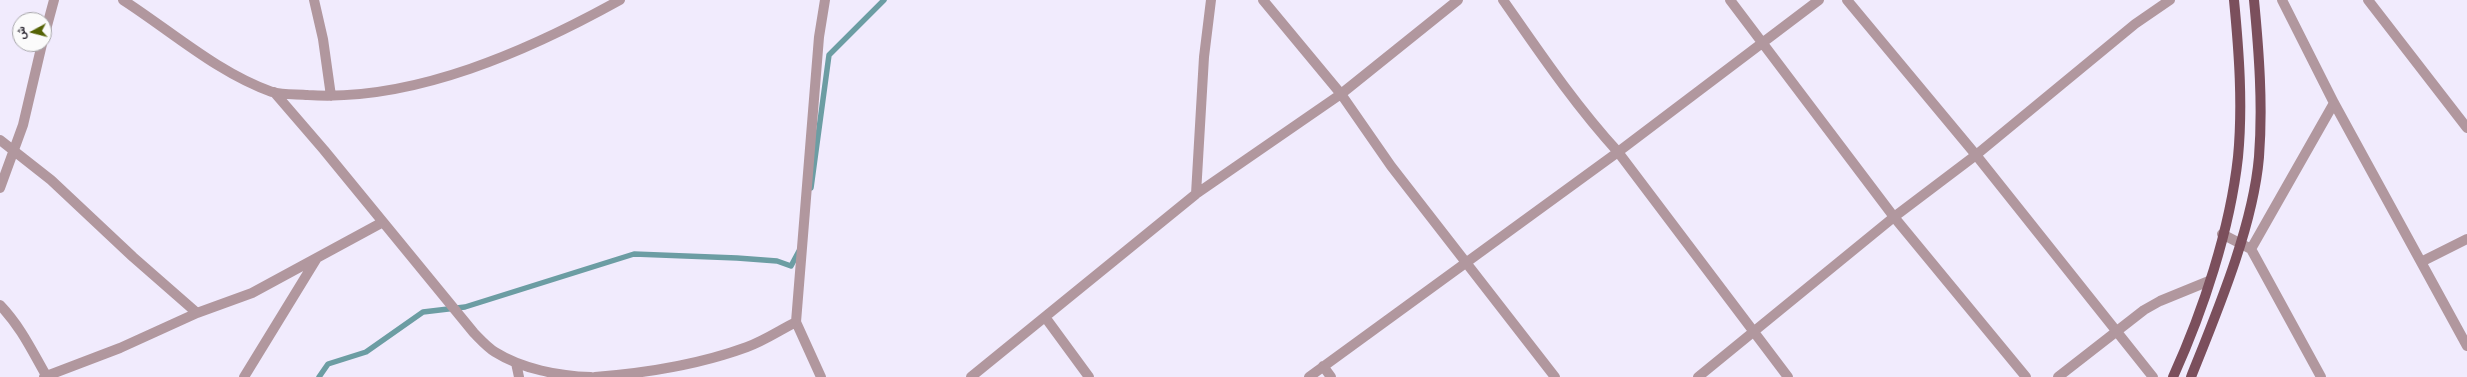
<!DOCTYPE html>
<html>
<head>
<meta charset="utf-8">
<style>
	body { margin:0 }
	#map { position:relative; width:2467px; height:377px; overflow:hidden; background:#f1ebfd; font-family:Arial,Vazirmatn,sans-serif }
	canvas { display:block }
	.north { position:absolute; left:12px; top:12px; width:40px; height:40px; box-sizing:border-box; background:#fbfbfb; border:1px solid #a6a5a9; border-radius:50%; rotate:263deg; font-size:11px; font-weight:700; line-height:16px; text-align:center; color:#27232e }
	.north::after { content:''; display:block; margin:auto; width:14px; height:18px; background:#546204; clip-path:polygon(50% 0,100% 100%,50% 72%,0 100%) }
</style>
</head>
<body>
<div id="map">
<canvas width="2467" height="377"></canvas>
<div class="north">ش</div>
</div>
<script>
const context = document.querySelector('canvas').getContext('2d');
context.lineJoin = 'round';
function stroke(path, color, width, dash) {
  context.strokeStyle = color;
  context.lineWidth = width;
  context.lineCap = dash ? 'butt' : 'round';
  context.setLineDash(dash || []);
  context.stroke(path);
}
stroke(new Path2D(`
	M 811,188 L 829,55 L 884,0
	M 319,377 L 328,364 L 366,352 L 423,312 L 465,307 L 634,254 L 737,258 L 777,261 L 791,266 L 799,251`), '#6c9da3', 5.5);
stroke(new Path2D(`
	M 123,0 C 171,31 218,73 272,92 C 283,95 297,94 308,95 C 414,102 530,50 620,0
	M 314,0 L 323,39 L 331,96
	M 1263,0 L 1341,94 L 1391,166 L 1555,377
	M 1503,0 C 1540,53 1575,105 1618,152 L 1788,377
	M 1730,0 L 1894,217 L 2026,377
	M 1847,0 L 1976,155 L 2153,377
	M 2282,0 L 2334,103 L 2467,346
	M 2368,0 L 2467,128
	M 44,37 L 54,0
	M 274,92 L 324,150 L 474,333 C 480,339 487,347 495,352 C 522,369 559,376 591,377
	M 0,140 L 51,180 L 133,257 L 197,313
	M 0,188 L 23,125 L 42,44
	M 1196,194 L 1204,57 L 1211,0
	M 2222,234 L 2251,249 L 2321,377
	M 2251,249 L 2334,103
	M 2421,262 L 2467,239
	M 0,305 C 21,327 32,351 47,377
	M 1045,317 L 1089,377
	M 516,363 L 519,377
	M 1323,366 L 1331,377
	M 44,377 L 120,348 L 197,313 L 252,293 L 383,222
	M 244,377 L 317,258
	M 595,377 C 647,373 698,365 747,347 C 764,341 780,330 796,322
	M 821,377 L 796,322 L 819,37 L 825,0
	M 971,377 L 1196,194 L 1341,94 L 1458,0
	M 1309,377 L 1618,152 L 1819,0
	M 1698,377 L 1894,217 L 1976,155 L 2135,24 L 2170,0
	M 2058,377 L 2144,310 L 2160,301 L 2209,281`), '#b1979e', 10);
stroke(new Path2D(`
	M 2173,377 C 2203,311 2230,230 2238,157 C 2243,105 2239,52 2234,0
	M 2191,377 C 2217,312 2253,227 2259,157 C 2263,105 2259,52 2254,0`), '#7b4f5c', 10);
</script>
</body>
</html>
